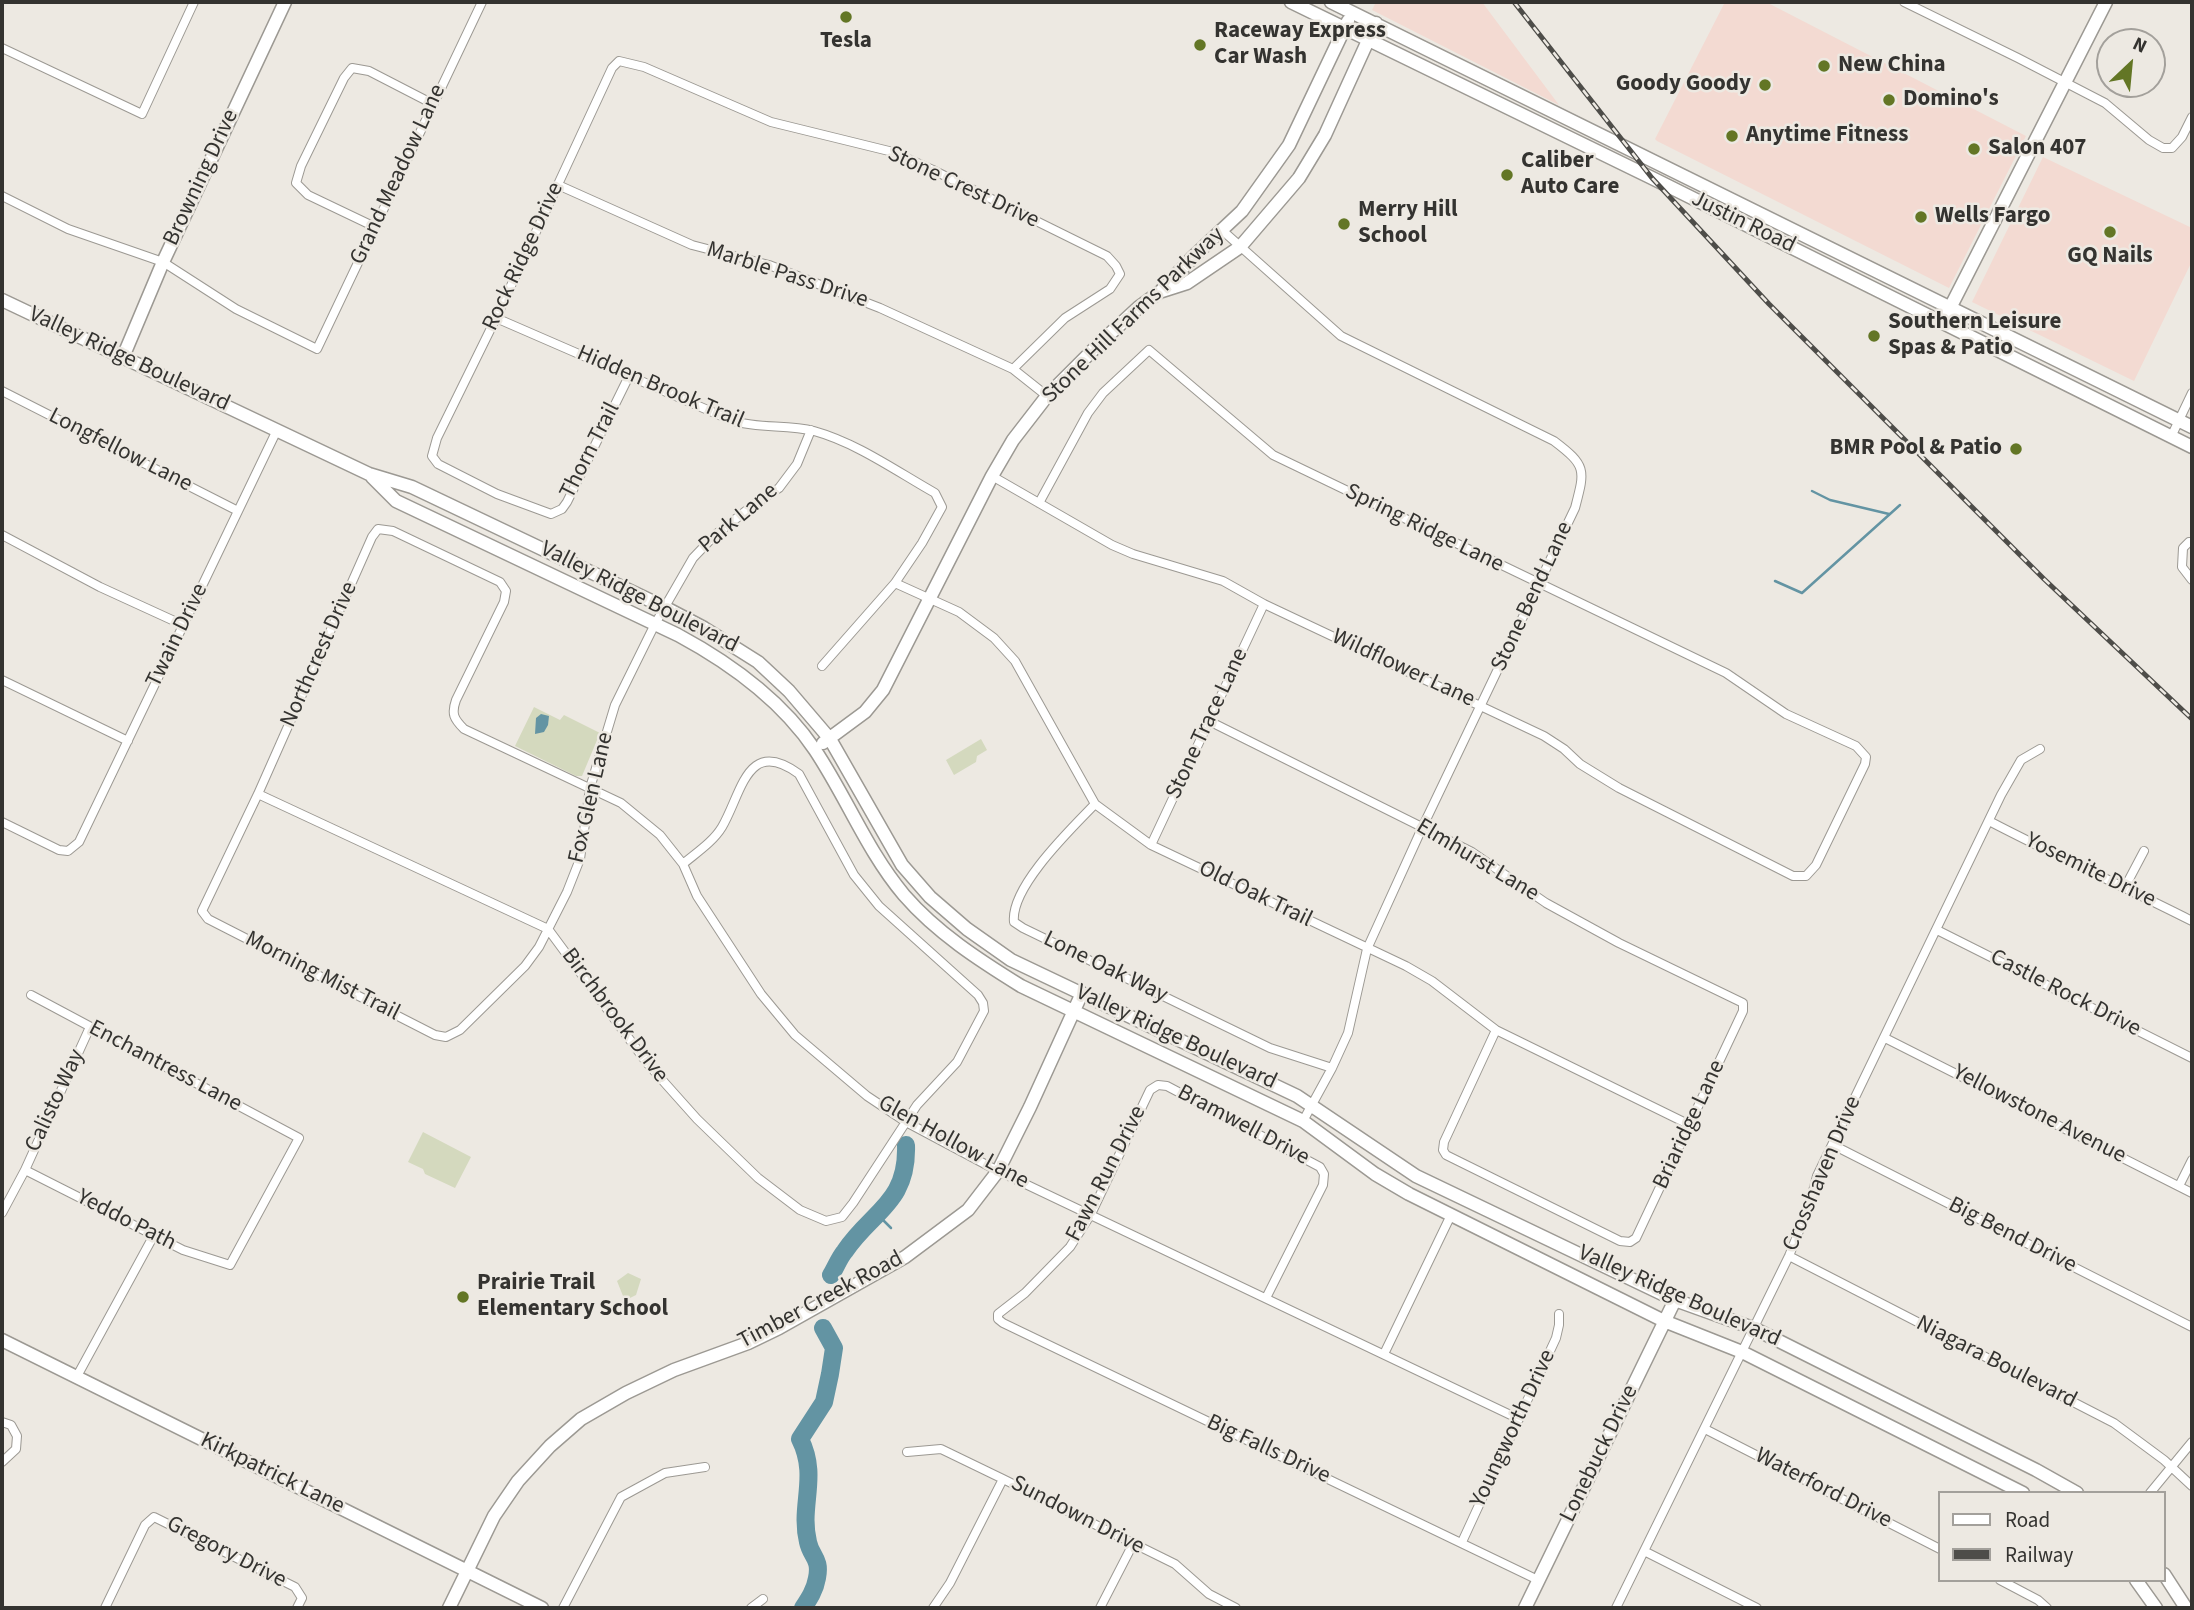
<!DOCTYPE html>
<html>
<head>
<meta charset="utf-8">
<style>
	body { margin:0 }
	#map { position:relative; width:2194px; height:1610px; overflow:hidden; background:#ede9e2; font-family:"Source Sans 3",sans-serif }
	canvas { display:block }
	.frame { position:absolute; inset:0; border:4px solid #343330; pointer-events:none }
	.legend { position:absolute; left:1938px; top:1491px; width:228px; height:91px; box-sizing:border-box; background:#ede9e2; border:2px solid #a3a09b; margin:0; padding:9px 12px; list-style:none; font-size:21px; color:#343330 }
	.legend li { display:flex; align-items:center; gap:14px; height:35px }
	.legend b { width:35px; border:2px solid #a3a09b }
	.north { position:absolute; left:2096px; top:28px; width:70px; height:70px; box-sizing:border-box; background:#ede9e2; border:2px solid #a3a09b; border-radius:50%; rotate:26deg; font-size:19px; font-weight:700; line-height:28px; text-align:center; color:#343330 }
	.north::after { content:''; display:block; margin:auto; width:24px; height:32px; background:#637625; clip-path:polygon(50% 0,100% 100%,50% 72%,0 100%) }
</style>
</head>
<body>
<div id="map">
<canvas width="2194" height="1610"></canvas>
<div class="frame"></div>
<ul class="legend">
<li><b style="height:9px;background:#fff"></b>Road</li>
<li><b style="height:9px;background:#4e4d49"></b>Railway</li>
</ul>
<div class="north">N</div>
</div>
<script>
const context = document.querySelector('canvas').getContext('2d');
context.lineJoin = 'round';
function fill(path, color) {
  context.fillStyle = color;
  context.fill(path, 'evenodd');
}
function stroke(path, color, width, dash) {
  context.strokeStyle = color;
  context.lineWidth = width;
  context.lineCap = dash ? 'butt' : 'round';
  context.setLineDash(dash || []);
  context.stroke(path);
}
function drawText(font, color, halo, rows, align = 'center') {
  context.font = font + ' "Source Sans 3",sans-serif';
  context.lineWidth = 5;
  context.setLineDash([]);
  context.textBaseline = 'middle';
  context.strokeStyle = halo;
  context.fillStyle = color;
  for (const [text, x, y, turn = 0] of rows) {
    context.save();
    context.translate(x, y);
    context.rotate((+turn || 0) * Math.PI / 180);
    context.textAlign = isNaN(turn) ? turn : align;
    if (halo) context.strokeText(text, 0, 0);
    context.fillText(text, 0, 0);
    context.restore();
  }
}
fill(new Path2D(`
	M 1376,2 L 1482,2 L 1559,105 L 1372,10 Z
	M 1725,2 L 1766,2 L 2026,136 L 1949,288 L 1657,141 L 1655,139 Z
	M 2043,157 L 2192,228 L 2192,261 L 2134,381 L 1972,302 Z`), '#f3dad2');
fill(new Path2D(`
	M 534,707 L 560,720 L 564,715 L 600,733 L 582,776 L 576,776 L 515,746 Z
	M 981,739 L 987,750 L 977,756 L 976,762 L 954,775 L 946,760 Z
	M 423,1132 L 471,1157 L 455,1188 L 425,1174 L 423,1169 L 408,1162 Z
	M 628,1273 L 641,1279 L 636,1295 L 628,1299 L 623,1296 L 617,1281 Z`), '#d4d9be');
fill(new Path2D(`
	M 541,714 L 549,716 L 548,725 L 544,732 L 535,734 L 536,718 Z`), '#6394a3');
stroke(new Path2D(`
	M 1812,491 L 1830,500 L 1889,514
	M 1775,581 L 1802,593 L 1900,505
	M 878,1215 L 891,1228`), '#6394a3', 2.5);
stroke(new Path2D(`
	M 831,1275 C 836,1267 839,1258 845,1251 C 872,1211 908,1203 906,1145
	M 803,1608 C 809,1599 815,1590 817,1578 C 821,1558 811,1557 808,1542 C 799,1505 819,1477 800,1439 L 824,1402 L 830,1374 L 834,1348 L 823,1328`), '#6394a3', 18);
const street = new Path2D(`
	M 1904,2 L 2018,58 L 2105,103 L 2149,140 L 2163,148 L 2172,148 L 2182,137 L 2192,117
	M 2,48 L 142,114 L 194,2
	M 558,185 L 692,245 L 769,265 L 880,308 L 1013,369 L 1047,396
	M 2,196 L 68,229 L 163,262 L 236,309 L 317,349 L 482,2
	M 375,227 L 308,195 L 296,183 L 301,166 L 344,78 L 352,68 L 369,71 L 433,104
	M 1223,231 L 1341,336 L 1554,441 C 1587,466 1585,470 1575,508 L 1423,826 L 1367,949 L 1348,1033 L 1332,1068 L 1303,1121
	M 496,318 L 733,421 C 760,429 788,424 814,431 C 857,443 896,471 935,493 L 942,507 L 922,543 L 895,583 L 822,666
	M 629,376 L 567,502 L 562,509 L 551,514 L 497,494 L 438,464 L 432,456 L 437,438 L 496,318 L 612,68 L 619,61 L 644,67 L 771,122 L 893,152 L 933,170 L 1107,256 L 1116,266 L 1120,274 L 1110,289 L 1065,318 L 1013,369
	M 2,391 L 238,511
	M 811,430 L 797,464 L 779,488 L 756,503 L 715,535 L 693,558 L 655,624 L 615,705 L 590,788 L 580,859 L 567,892 L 539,947 L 525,966 L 460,1030 L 446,1037 L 435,1035 L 208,919 L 202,911 L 258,794 L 372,537 L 378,529 L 393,531 L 500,582 L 506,591 L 504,602 L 456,700 C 451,714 454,719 464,729 L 621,803 L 660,835 L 683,864 L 697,896 L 761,994 L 795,1035 L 867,1096 L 906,1122 L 998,1171 L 1519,1419
	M 2171,437 L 2192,393
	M 992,476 L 1112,545 L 1133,554 L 1223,581 L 1264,604 L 1544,736 L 1564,749 L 1580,764 L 1619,788 L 1793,876 L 1806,876 L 1816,865 L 1865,764 L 1866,757 L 1856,746 L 1786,714 L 1726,673 L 1273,455 L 1149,350 L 1103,393 L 1088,413 L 1039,503
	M 2,535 L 100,587 L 183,625
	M 2192,542 L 2189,542 L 2183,548 L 2182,567 L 2192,580
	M 895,583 L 959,612 L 994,638 L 1015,661 L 1095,804 L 1151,845 L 1406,966 L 1432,981 L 1496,1030 L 1690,1125
	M 2,680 L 128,741
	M 1209,721 L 1472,852 L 1546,903 L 1619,943 L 1743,1003 L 1743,1011 L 1636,1238 L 1630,1242 L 1620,1241 L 1446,1155 L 1443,1150 L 1444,1142 L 1496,1030
	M 258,794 L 548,929 L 647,1063 L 697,1119 L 758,1178 L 800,1210 L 826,1221 L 842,1217 L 853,1203 L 917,1105 L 957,1062 L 984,1011 L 983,1003 L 978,995 L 879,906 L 854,875 L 799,774 C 747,736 742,793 722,827 C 713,842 696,853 683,864
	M 1095,804 C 1072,828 1010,887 1014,922 L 1023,928 L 1270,1048 L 1332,1068
	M 1989,821 C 2056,856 2125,887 2192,921
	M 2,822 L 59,850 L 68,851 L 79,842 L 277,430
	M 1151,845 L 1264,604
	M 2125,887 L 2144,851
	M 1937,930 L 2192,1058
	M 1885,1038 L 2192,1193
	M 1833,1145 L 2192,1327
	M 25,1170 L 183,1250 L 230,1265 L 299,1138 L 31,995
	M 2179,1186 L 2192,1160
	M 2,1213 L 25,1170 L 90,1027
	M 1789,1256 L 2114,1423 L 2164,1460 L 2192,1486
	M 1266,1298 L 1323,1185 L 1324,1174 L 1320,1167 L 1167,1086 L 1158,1085 L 1150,1090 L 1091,1214 L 1070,1247 L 1025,1293 L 998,1314 L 998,1319 L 1003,1323 L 1538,1580
	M 1384,1354 L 1451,1215
	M 76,1378 L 154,1235
	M 2,1422 L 11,1425 L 17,1436 L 16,1449 L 2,1462
	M 1705,1429 L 1940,1549
	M 907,1452 L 941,1449 L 1003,1479 L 1175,1564 L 1209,1594 L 1236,1608
	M 2150,1493 L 2192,1442
	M 1462,1542 L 1556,1338 L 1559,1325 L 1559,1314
	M 1644,1551 L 1757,1608
	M 2000,1580 L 2038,1600 L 2047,1608
	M 105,1608 L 145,1525 L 154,1517 L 295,1587 L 302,1598 L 297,1608
	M 563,1608 L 621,1497 L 665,1473 L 705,1467
	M 751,1608 L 763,1599
	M 933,1608 L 950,1583 L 1003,1479
	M 1100,1608 L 1133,1544
	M 1616,1608 L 1789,1256 L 1809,1206 L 1817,1176 L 2001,795 L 2021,760 L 2040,749`);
const secondary = new Path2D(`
	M 1291,2 L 1652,178 L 2192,447
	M 1331,2 L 2192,427
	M 1162,291 L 1187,283 L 1240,247 L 1299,178 L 1325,135 L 1376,23
	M 2,300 L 369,474 L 412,487 L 664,607 L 704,628 L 758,662 L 789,691 L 830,739 L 902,865 L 930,897 L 967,929 L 1011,960 L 1297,1096 L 1416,1176 L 1675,1300 L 1753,1328 L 2036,1470 L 2077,1493
	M 1948,312 L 2106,2
	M 123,357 L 163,262 L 285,2
	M 372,477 L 396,501 L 678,635 C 730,663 782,701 815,750 C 847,798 867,851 904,895 C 937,933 979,960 1021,986 L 1303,1121 L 1375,1174 L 1409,1194 L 1664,1321 L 1742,1352 L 2023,1493
	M 823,743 L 865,712 L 883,690 L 992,476 L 1013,440 L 1047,396 L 1100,343 L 1139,307 L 1161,291 L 1193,257 L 1242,211 L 1289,145 L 1348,21
	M 2,1340 L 542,1608
	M 2164,1574 L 2186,1608
	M 2136,1580 L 2156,1608
	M 449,1608 L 494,1516 L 518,1481 L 550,1446 L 581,1419 L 626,1393 L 674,1370 L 748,1343 L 779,1328 L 905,1257 L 968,1210 L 998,1171 L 1030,1107 L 1082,993
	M 1525,1608 L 1675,1300`);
stroke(street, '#9c9993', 10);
stroke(secondary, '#9c9993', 15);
stroke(street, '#fff', 8);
stroke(secondary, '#fff', 12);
const rail = new Path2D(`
	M 1514,2 L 1652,178 L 1769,304 L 2044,579 L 2192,719`);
stroke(rail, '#4e4d49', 5);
stroke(rail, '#ede9e2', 2.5, [8]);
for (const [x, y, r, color] of [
	[846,17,7,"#637625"],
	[1200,45,7,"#637625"],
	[1824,66,7,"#637625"],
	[1765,85,7,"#637625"],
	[1889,100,7,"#637625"],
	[1732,136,7,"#637625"],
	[1974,149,7,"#637625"],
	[1507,175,7,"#637625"],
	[1921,217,7,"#637625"],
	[1344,224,7,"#637625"],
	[2110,232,7,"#637625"],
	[1874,336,7,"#637625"],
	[2016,449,7,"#637625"],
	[463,1297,7,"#637625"]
]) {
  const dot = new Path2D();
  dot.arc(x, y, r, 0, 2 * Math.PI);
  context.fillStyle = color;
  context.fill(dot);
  stroke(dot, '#ede9e2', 2.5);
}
drawText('bold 23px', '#343330', '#ede9e2', [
	["Raceway Express",1214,32],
	["Car Wash",1214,58],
	["Tesla",846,42,"center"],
	["New China",1838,66],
	["Goody Goody",1751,85,"right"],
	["Domino's",1903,100],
	["Anytime Fitness",1746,136],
	["Salon 407",1988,149],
	["Caliber",1521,162],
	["Auto Care",1521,188],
	["Merry Hill",1358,211],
	["School",1358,237],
	["Wells Fargo",1935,217],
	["GQ Nails",2110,257,"center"],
	["Southern Leisure",1888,323],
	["Spas & Patio",1888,349],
	["BMR Pool & Patio",2002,449,"right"],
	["Prairie Trail",477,1284],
	["Elementary School",477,1310]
], 'left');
drawText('23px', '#343330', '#ede9e2', [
	["Grand Meadow Lane",399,175,-65],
	["Browning Drive",202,178,-65],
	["Stone Crest Drive",963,188,25],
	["Justin Road",1743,223,26],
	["Rock Ridge Drive",524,257,-65],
	["Marble Pass Drive",787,276,18],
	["Stone Hill Farms Parkway",1134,316,-44],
	["Valley Ridge Boulevard",129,360,25],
	["Hidden Brook Trail",660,388,23],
	["Longfellow Lane",120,451,27],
	["Thorn Trail",591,451,-63],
	["Park Lane",739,519,-40],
	["Spring Ridge Lane",1424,529,26],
	["Stone Bend Lane",1533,597,-65],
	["Valley Ridge Boulevard",639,598,27],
	["Twain Drive",178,636,-64],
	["Northcrest Drive",320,655,-66],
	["Wildflower Lane",1403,669,25],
	["Stone Trace Lane",1208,724,-65],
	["Fox Glen Lane",592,798,-77],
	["Elmhurst Lane",1477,861,31],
	["Yosemite Drive",2090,871,26],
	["Old Oak Trail",1255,895,26],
	["Lone Oak Way",1105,968,26],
	["Morning Mist Trail",322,977,27],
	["Castle Rock Drive",2065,994,27],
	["Birchbrook Drive",614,1016,53],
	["Valley Ridge Boulevard",1176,1038,25],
	["Enchantress Lane",165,1067,28],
	["Calisto Way",56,1101,-65],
	["Yellowstone Avenue",2039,1115,27],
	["Briaridge Lane",1690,1125,-65],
	["Bramwell Drive",1243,1126,28],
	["Glen Hollow Lane",953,1143,29],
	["Fawn Run Drive",1107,1174,-63],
	["Crosshaven Drive",1823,1174,-67],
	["Yeddo Path",126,1221,27],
	["Big Bend Drive",2012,1236,27],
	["Valley Ridge Boulevard",1679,1297,24],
	["Timber Creek Road",821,1301,-28],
	["Niagara Boulevard",1996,1363,27],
	["Youngworth Drive",1514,1429,-65],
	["Big Falls Drive",1268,1450,25],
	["Lonebuck Drive",1600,1454,-64],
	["Kirkpatrick Lane",272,1474,26],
	["Waterford Drive",1823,1489,27],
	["Sundown Drive",1077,1516,27],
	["Gregory Drive",226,1553,27]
]);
</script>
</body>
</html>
